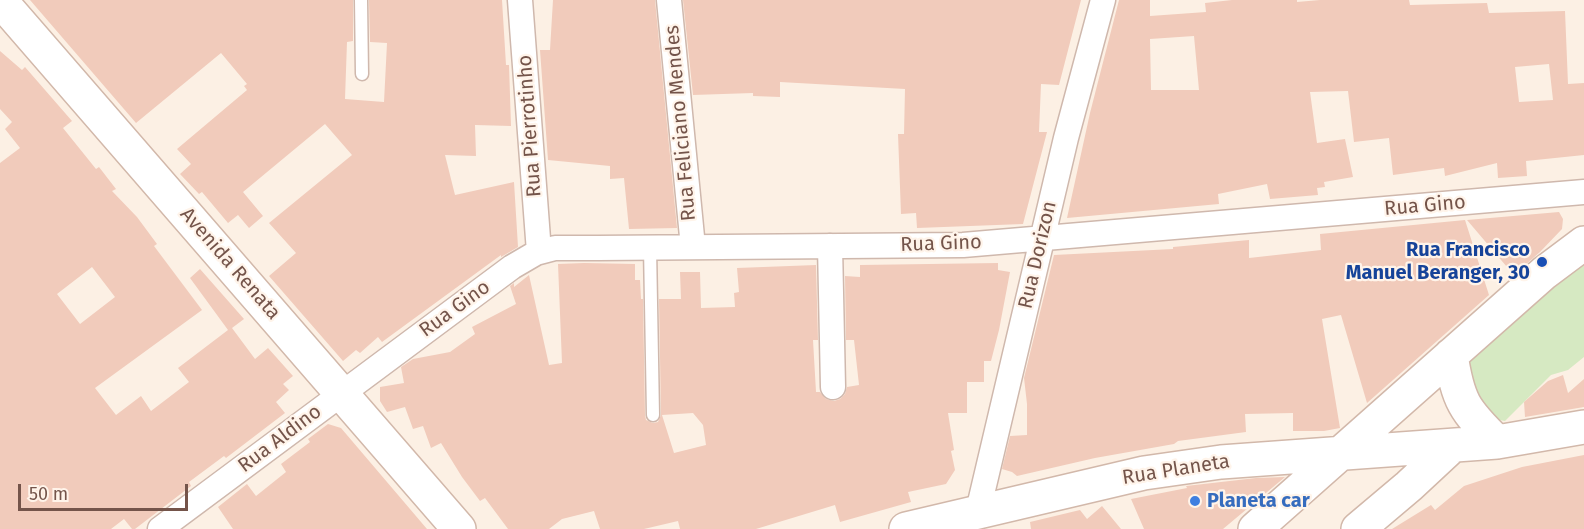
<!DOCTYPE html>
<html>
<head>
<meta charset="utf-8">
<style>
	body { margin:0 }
	#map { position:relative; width:1584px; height:529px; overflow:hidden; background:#fcf0e4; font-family:"Fira Sans",sans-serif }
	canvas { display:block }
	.scale { position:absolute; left:18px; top:484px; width:170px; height:27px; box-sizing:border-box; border:3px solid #74544a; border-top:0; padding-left:8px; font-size:18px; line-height:21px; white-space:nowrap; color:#74544a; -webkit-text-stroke:4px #fff4ea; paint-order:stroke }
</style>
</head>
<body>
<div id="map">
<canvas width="1584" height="529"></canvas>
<div class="scale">50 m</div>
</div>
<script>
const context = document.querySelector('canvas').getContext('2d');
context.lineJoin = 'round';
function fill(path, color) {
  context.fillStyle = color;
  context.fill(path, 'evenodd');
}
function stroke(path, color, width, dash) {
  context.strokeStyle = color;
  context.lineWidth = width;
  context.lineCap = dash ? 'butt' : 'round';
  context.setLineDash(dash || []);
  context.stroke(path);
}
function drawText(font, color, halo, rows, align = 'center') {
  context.font = font + ' "Fira Sans",sans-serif';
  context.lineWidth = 4.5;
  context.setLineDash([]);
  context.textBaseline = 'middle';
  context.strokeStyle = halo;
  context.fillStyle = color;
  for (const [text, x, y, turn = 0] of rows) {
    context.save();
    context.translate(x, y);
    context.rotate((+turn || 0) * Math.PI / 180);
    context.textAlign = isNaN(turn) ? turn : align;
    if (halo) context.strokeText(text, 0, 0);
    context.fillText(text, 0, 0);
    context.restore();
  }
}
fill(new Path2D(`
	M 1584,257 L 1584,357 L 1568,370 L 1551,375 L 1505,421 L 1488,418 L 1462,378 L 1472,355 Z`), '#d6e9c2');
fill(new Path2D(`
	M 30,0 L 353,0 L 353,41 L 347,42 L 345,99 L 384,102 L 387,43 L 370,42 L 369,0 L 502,0 L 506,65 L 509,65 L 511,126 L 475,125 L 476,156 L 445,155 L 455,195 L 514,182 L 518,247 L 501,257 L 501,255 L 382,342 L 378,337 L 360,353 L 356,350 L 343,361 L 269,276 L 296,253 L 269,223 L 352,155 L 325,124 L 243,192 L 263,216 L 249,228 L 238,215 L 228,223 L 202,192 L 199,194 L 180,174 L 191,164 L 177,149 L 247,90 L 244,86 L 247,84 L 221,53 L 136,123 Z
	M 553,0 L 655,0 L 677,228 L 629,229 L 624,178 L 610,179 L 610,166 L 548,160 L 540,50 L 550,50 Z
	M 683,0 L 1081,0 L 1059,85 L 1041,84 L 1039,132 L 1047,132 L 1023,224 L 917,228 L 916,213 L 901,214 L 898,134 L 904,134 L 905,89 L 780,82 L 780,97 L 753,96 L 753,93 L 693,95 Z
	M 1119,0 L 1150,0 L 1150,16 L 1206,12 L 1205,3 L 1232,0 L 1297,0 L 1297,2 L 1320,0 L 1409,0 L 1410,5 L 1487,3 L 1489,13 L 1565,11 L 1568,84 L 1584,83 L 1584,155 L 1526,161 L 1527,176 L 1498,178 L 1497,163 L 1445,176 L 1444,168 L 1393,175 L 1389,138 L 1354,142 L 1348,91 L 1310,92 L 1317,143 L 1345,139 L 1353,177 L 1324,182 L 1325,187 L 1317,188 L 1318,195 L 1270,199 L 1267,184 L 1218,194 L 1219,204 L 1067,218 L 1090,113 ZM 1194,36 L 1199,90 L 1151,90 L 1150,39 ZM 1549,64 L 1553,100 L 1519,102 L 1515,67 Z
	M 0,51 L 22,70 L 25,67 L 72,121 L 63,128 L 96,169 L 99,167 L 116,189 L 112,191 L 137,217 L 157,244 L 154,246 L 202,310 L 95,388 L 116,415 L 141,396 L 151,411 L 189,382 L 178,368 L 228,330 L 190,278 L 200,269 L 244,319 L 232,328 L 255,359 L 268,348 L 293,376 L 283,384 L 289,390 L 276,402 L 285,413 L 226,458 L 224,456 L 189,482 L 191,486 L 135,529 L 132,529 L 124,519 L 111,529 L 0,529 L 0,163 L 20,148 L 5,129 L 12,122 L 0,109 ZM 92,267 L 115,297 L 80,324 L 57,294 Z
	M 1559,212 L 1563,219 L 1562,229 L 1540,252 L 1516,273 L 1509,265 L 1507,267 L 1467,220 Z
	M 1465,220 L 1489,295 L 1367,403 L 1341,315 L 1322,319 L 1340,428 L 1324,431 L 1293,431 L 1293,413 L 1245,414 L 1246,432 L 1178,441 L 1174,444 L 1095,458 L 1017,476 L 1012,472 L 1002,469 L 1010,436 L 1027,435 L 1027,404 L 1024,378 L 1054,255 L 1173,249 L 1173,247 L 1249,240 L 1249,258 L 1321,250 L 1320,234 Z
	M 998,263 L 998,270 L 1010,272 L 999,330 L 991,361 L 984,361 L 984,382 L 967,382 L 967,413 L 948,413 L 954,450 L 951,451 L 955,470 L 946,484 L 908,492 L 911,502 L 840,522 L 835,505 L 756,529 L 680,529 L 678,521 L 644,529 L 600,529 L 594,511 L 562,519 L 549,529 L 508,529 L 485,498 L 480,501 L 462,477 L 441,443 L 431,448 L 423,426 L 413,429 L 405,407 L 387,412 L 380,401 L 380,387 L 404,383 L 401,367 L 413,359 L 450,352 L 475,334 L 472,327 L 516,304 L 510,286 L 514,283 L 514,287 L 529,275 L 549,365 L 562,363 L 558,264 L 584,263 L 635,264 L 635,280 L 640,280 L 641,299 L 643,299 L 645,415 L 646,420 L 653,423 L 658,422 L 661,415 L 659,299 L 681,299 L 680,272 L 700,272 L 701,308 L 735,307 L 734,293 L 739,292 L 737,268 L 816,265 L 818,340 L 813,340 L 816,392 L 820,392 L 826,399 L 834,401 L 840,399 L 845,394 L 847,387 L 859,385 L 854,340 L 846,340 L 845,276 L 860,277 L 860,265 ZM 693,413 L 703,425 L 706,445 L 674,453 L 662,415 Z
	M 1563,375 L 1568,393 L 1584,379 L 1584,407 L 1525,417 L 1524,402 L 1548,381 Z
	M 328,424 L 341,428 L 427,529 L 233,529 L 218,507 L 247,484 L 256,496 L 286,472 L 281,464 L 310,442 L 308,439 Z
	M 1584,455 L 1584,529 L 1392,529 L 1431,505 L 1435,510 L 1464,486 L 1522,467 Z
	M 1285,477 L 1223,529 L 1144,529 L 1131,499 L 1187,488 L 1186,486 L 1256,478 Z
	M 1102,506 L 1121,529 L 1031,529 L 1030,522 L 1080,510 L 1087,519 Z`), '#f1cbbb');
const lane = new Path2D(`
	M 361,0 L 362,74
	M 650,247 L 653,415`);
const street = new Path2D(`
	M 520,0 L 539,252
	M 669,0 L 693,247
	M 830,246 L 833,387
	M 978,511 L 1066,138 L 1103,0
	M 160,529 L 512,267 L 536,253 L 555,248 L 598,248 L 963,245 L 1584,192`);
const secondary = new Path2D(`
	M 0,0 L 459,529
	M 1451,355 C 1458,401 1464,410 1497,442
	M 906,529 L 1144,473 L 1221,462 L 1497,442 L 1584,427
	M 1255,529 L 1544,273 L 1584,243
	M 1358,529 L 1409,486 L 1452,446`);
stroke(lane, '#cfb8ad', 15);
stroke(street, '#cfb8ad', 27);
stroke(secondary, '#d2b8aa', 36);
stroke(lane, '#fff', 12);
stroke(street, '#fff', 24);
stroke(secondary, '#fff', 33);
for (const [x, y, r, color] of [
	[1542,262,6,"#1a4fb4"],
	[1195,501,6,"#3f7fe0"]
]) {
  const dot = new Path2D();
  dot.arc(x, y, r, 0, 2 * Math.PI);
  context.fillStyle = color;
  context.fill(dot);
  stroke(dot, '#fff4ea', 2);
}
drawText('20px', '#74544a', '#fff4ea', [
	["Rua Feliciano Mendes",681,123,-95],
	["Rua Pierrotinho",530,126,-94],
	["Rua Gino",1425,206,-5],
	["Rua Gino",941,244,-2],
	["Rua Dorizon",1038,255,-77],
	["Avenida Renata",230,264,49],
	["Rua Gino",455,309,-36],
	["Rua Aldino",280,439,-37],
	["Rua Planeta",1176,470,-9]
]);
drawText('bold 20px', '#164399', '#fff4ea', [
	["Rua Francisco",1530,250],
	["Manuel Beranger, 30",1530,273]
], 'right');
drawText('bold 20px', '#366cbe', '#fff4ea', [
	["Planeta car",1207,501]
], 'left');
</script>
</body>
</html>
